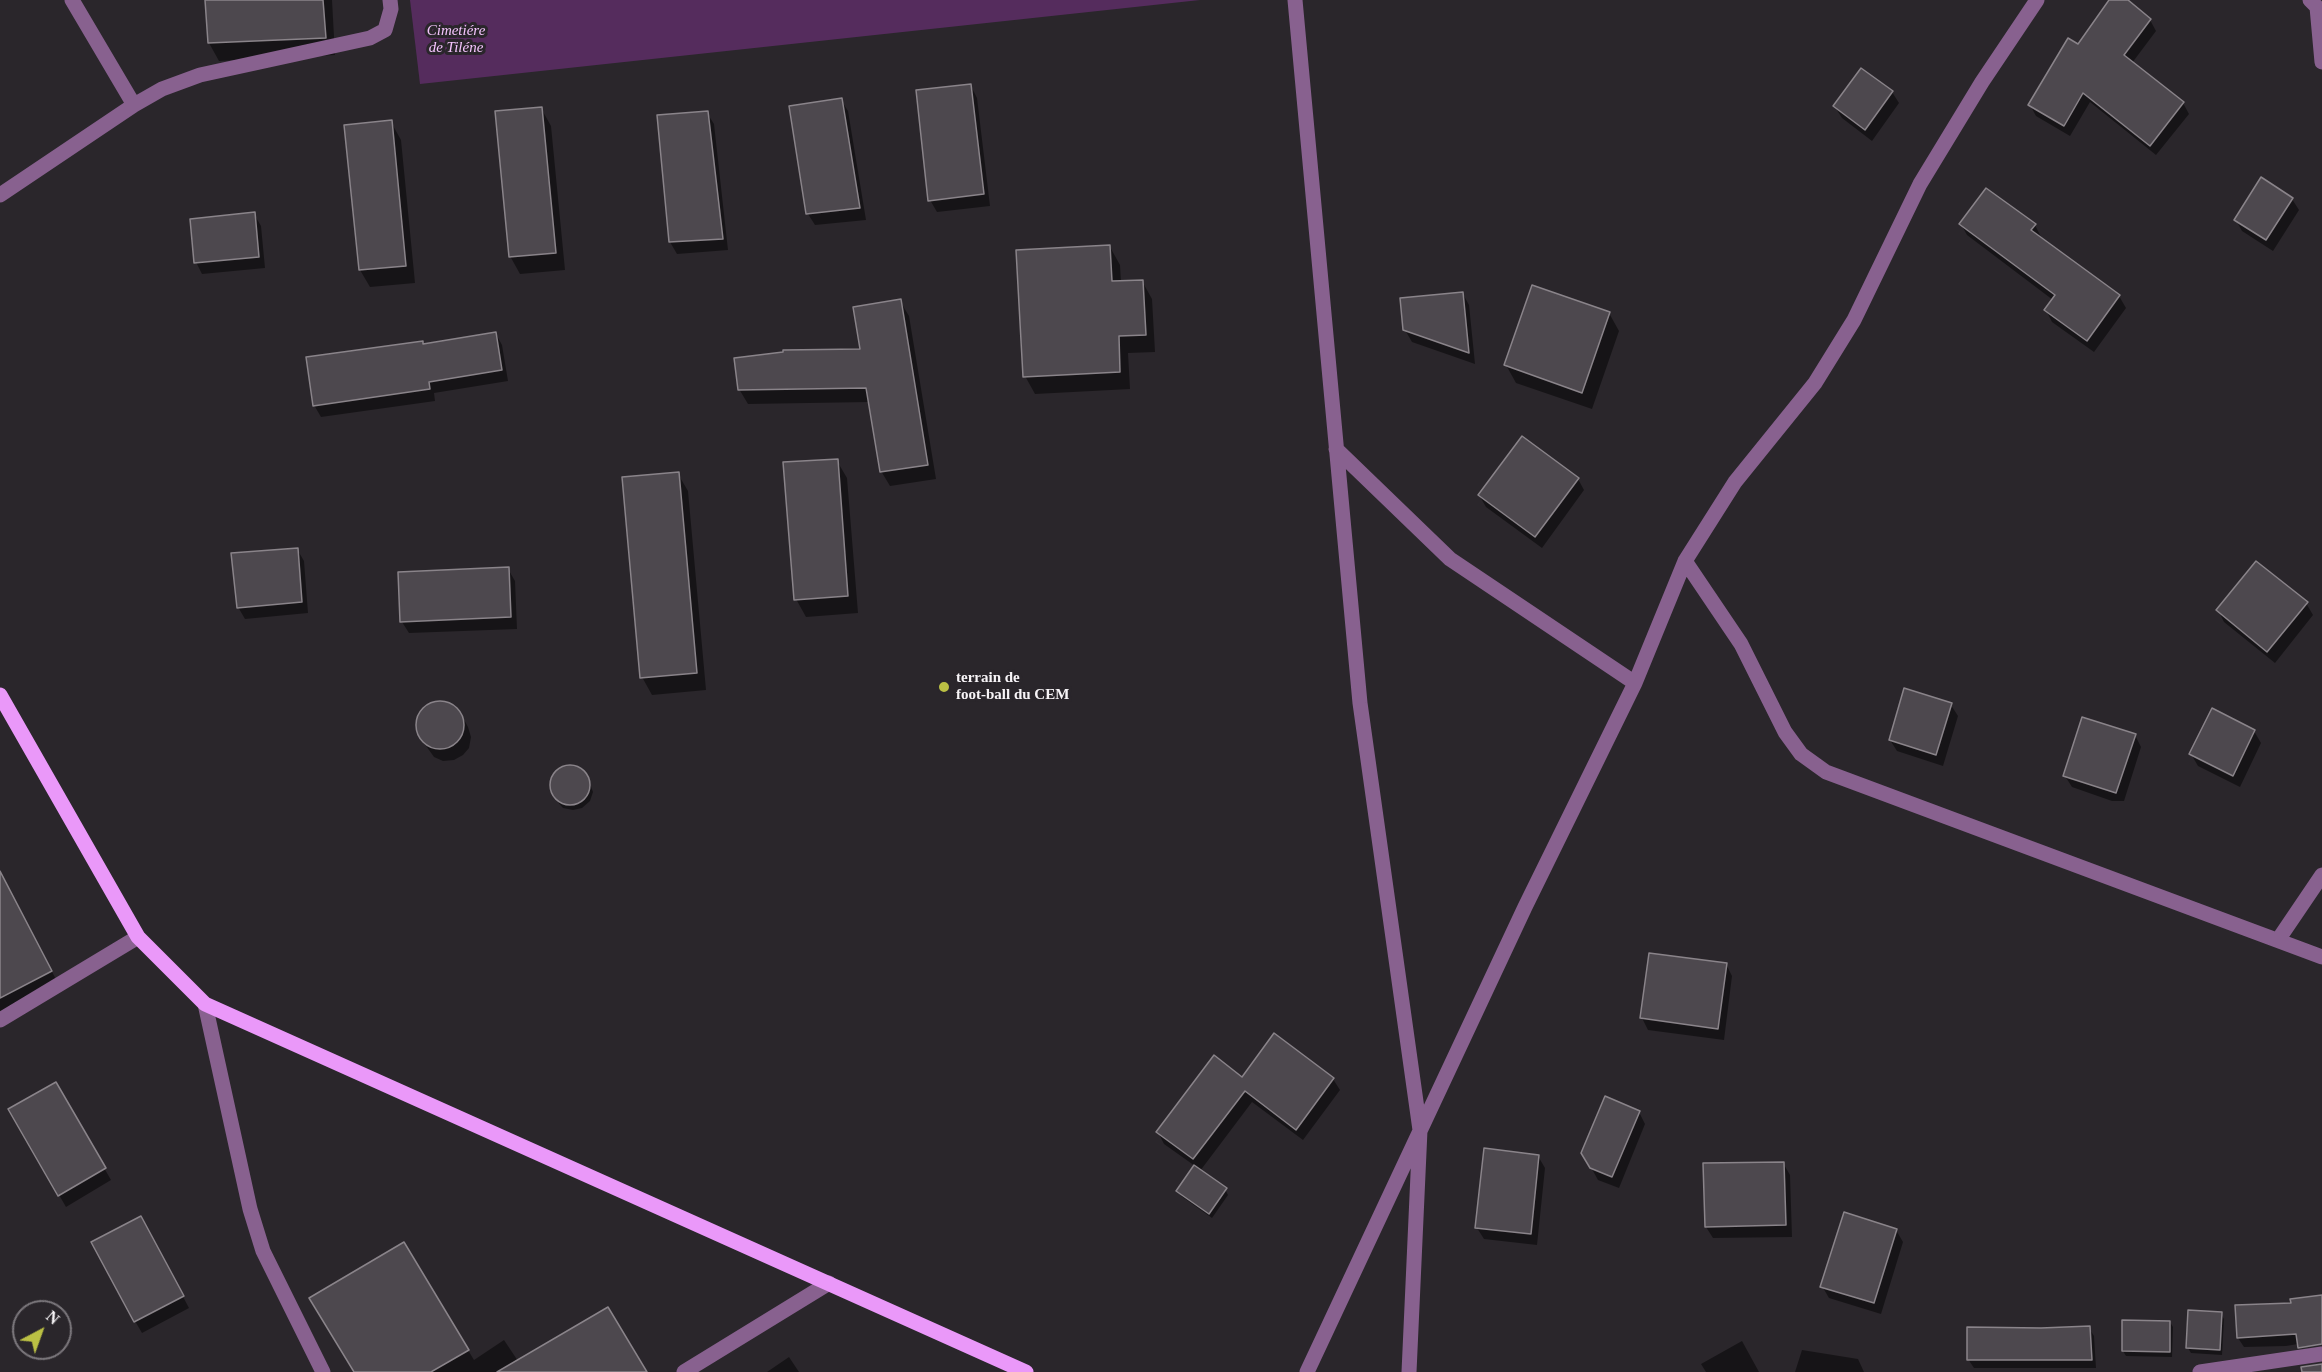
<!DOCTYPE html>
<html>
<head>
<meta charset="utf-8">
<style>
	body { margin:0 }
	#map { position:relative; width:2322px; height:1372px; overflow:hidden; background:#2a262b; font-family:"Times New Roman",serif }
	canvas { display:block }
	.north { position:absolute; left:12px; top:1300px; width:60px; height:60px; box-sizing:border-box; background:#2a262b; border:2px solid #7c787d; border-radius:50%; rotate:41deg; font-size:16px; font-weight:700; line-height:24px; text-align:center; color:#f7f4f7 }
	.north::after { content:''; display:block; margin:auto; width:21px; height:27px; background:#bbc044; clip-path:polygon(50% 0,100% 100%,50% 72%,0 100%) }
</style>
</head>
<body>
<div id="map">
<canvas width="2322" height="1372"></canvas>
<div class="north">N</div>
</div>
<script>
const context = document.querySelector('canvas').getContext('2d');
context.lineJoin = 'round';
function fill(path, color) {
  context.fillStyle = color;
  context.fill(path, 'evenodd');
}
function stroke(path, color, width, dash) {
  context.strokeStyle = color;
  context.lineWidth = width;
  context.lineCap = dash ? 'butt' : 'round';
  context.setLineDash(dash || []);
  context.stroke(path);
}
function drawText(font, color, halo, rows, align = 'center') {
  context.font = font + ' "Times New Roman",serif';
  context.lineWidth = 6;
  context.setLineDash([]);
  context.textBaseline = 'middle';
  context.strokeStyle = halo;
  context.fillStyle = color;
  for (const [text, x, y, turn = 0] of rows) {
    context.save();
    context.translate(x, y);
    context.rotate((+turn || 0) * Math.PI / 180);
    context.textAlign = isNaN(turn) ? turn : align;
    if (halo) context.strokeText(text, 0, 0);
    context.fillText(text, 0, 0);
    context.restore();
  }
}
fill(new Path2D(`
	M 410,0 L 1200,0 L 420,84 Z`), '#552c5d');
fill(new Path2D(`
	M 207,0 L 332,0 L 335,55 L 219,61 L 209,43 Z
	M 2111,0 L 2126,0 L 2150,20 L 2156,31 L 2132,63 L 2183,103 L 2189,114 L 2156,155 L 2090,102 L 2070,136 L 2036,116 L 2030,105 L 2078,46 Z
	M 971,86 L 977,98 L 990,206 L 937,212 L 930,200 Z
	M 1892,92 L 1899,103 L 1872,141 L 1842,118 L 1835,107 Z
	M 841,100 L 848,111 L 866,220 L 815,225 L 808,214 Z
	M 541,108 L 551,126 L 565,270 L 520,274 L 510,256 Z
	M 707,113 L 714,124 L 728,250 L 677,254 L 670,242 L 659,116 Z
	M 391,122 L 401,140 L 415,283 L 370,287 L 360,270 Z
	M 2292,199 L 2299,210 L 2273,251 L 2242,231 L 2236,220 Z
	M 254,214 L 261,226 L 265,268 L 202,274 L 196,262 Z
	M 1961,224 L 2035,225 L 2041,237 L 2040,239 L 2119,296 L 2126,308 L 2094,352 L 2052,322 L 2046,310 L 2053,300 L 1967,235 Z
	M 1110,247 L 1120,265 L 1121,282 L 1142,281 L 1152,299 L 1155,352 L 1128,353 L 1130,389 L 1035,394 L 1025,376 Z
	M 1463,294 L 1469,305 L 1475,364 L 1412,342 L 1405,330 Z
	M 900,301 L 909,316 L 936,479 L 890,486 L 881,471 L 870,402 L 748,404 L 739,389 L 861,350 Z
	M 1609,313 L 1619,331 L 1592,409 L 1516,383 L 1506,365 Z
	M 496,334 L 502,345 L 508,381 L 434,393 L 435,401 L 321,417 L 314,405 L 423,345 Z
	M 837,461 L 847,478 L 858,613 L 806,617 L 796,599 Z
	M 678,474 L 688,491 L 706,690 L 652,695 L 642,677 Z
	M 1578,479 L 1584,490 L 1542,548 L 1486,507 L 1479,495 Z
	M 297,549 L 304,561 L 308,613 L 245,619 L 238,607 Z
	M 508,569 L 515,581 L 517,629 L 409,633 L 402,622 Z
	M 2306,603 L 2313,615 L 2275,663 L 2224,622 L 2218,610 Z
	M 444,702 L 454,706 L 461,714 L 468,727 L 471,737 L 469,748 L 463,755 L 454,760 L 443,761 L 434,757 L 419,736 L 417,726 L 419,716 L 425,708 L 434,703 Z
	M 1951,705 L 1958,716 L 1943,766 L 1897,751 L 1890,740 Z
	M 2254,731 L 2261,743 L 2240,787 L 2198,766 L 2191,754 Z
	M 2135,735 L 2141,747 L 2124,801 L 2112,801 L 2072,787 L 2065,776 Z
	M 570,765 L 580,769 L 587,776 L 593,792 L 590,801 L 582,808 L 573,810 L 563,808 L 556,800 L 550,784 L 553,774 L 560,768 Z
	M 0,872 L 61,989 L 0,1020 Z
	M 1726,964 L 1732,976 L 1724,1040 L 1648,1030 L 1642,1018 Z
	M 1243,1079 L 1333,1079 L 1340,1090 L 1303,1140 L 1252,1102 L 1200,1171 L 1225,1189 L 1228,1195 L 1212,1218 L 1181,1196 L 1178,1191 L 1195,1166 L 1164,1144 L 1158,1132 Z
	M 56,1084 L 111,1180 L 66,1207 L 10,1110 Z
	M 1639,1112 L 1645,1124 L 1619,1188 L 1598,1180 L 1583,1153 Z
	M 1538,1156 L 1545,1168 L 1537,1245 L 1484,1239 L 1477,1228 Z
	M 1783,1163 L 1790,1175 L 1792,1237 L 1713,1238 L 1706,1227 Z
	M 147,1229 L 189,1308 L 142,1333 L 135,1321 Z
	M 1896,1230 L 1903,1242 L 1881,1314 L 1829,1298 L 1822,1286 Z
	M 404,1244 L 474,1360 L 504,1340 L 518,1361 L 645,1372 L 355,1372 Z
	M 2322,1296 L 2322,1340 L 2286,1346 L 2244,1347 L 2238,1338 L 2292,1304 Z
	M 2221,1314 L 2224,1319 L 2222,1355 L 2191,1353 L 2188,1348 Z
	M 2170,1322 L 2173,1327 L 2172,1357 L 2126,1356 L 2123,1351 Z
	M 2089,1328 L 2094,1336 L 2096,1368 L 1974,1368 L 1968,1359 Z
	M 1742,1341 L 1759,1372 L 1706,1372 L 1701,1364 Z
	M 1802,1350 L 1858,1359 L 1864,1372 L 1795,1372 Z
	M 789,1357 L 799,1372 L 767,1372 Z`), '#0007');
const building = new Path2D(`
	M 205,0 L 323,0 L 326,38 L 208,43 Z
	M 2109,0 L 2128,0 L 2151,19 L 2124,55 L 2184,102 L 2150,146 L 2083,93 L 2064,126 L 2028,105 L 2068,38 L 2078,44 Z
	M 1861,68 L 1893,91 L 1865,130 L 1833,106 Z
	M 971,84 L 984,194 L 928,201 L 916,90 Z
	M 842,98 L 860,208 L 806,214 L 789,106 Z
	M 542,107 L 556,253 L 509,257 L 495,111 Z
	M 708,111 L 723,239 L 669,242 L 657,115 Z
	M 392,120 L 406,266 L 359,270 L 344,125 Z
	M 2261,177 L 2293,198 L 2266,240 L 2234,220 Z
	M 1986,188 L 2036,224 L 2031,230 L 2120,295 L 2087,341 L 2044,310 L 2055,295 L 1959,224 Z
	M 255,212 L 259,257 L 194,263 L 190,219 Z
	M 1110,245 L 1112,281 L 1143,280 L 1146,335 L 1119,336 L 1120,372 L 1023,377 L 1016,250 Z
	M 1532,285 L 1610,312 L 1582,393 L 1504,365 Z
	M 1463,292 L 1469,353 L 1403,330 L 1400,298 Z
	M 901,299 L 928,465 L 880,472 L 866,388 L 738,390 L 734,358 L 783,352 L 783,350 L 860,349 L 853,307 Z
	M 496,332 L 502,370 L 429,382 L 430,389 L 313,406 L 306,357 L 423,341 L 423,344 Z
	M 1522,436 L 1579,478 L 1535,537 L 1478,495 Z
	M 838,459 L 848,596 L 794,600 L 783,462 Z
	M 679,472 L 697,673 L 640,678 L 622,477 Z
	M 298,548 L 302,602 L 237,608 L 231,553 Z
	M 2256,561 L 2308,602 L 2267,652 L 2216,610 Z
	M 509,567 L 511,617 L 400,622 L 398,572 Z
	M 1904,688 L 1952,703 L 1936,755 L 1889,740 Z
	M416 725a24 24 0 1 1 48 0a24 24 0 1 1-48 0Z
	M 2212,708 L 2255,730 L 2233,776 L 2189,754 Z
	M 2082,717 L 2136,734 L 2116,793 L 2063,776 Z
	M550 785a20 20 0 1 1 40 0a20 20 0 1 1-40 0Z
	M 0,871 L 52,971 L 0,998 Z
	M 1649,953 L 1727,963 L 1718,1029 L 1640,1018 Z
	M 1274,1033 L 1334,1078 L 1296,1130 L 1245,1091 L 1193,1159 L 1156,1132 L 1214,1055 L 1242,1077 Z
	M 56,1082 L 106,1168 L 58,1196 L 8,1109 Z
	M 1605,1096 L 1640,1111 L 1612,1177 L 1590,1168 L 1581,1153 Z
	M 1484,1148 L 1539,1155 L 1531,1234 L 1475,1228 Z
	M 1784,1162 L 1786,1225 L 1705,1227 L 1703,1163 Z
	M 1194,1165 L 1227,1188 L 1209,1214 L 1176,1191 Z
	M 1844,1212 L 1897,1229 L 1874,1303 L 1820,1287 Z
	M 141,1216 L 184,1296 L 134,1322 L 91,1242 Z
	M 404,1242 L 469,1350 L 431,1372 L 354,1372 L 309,1298 Z
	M 2322,1295 L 2322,1344 L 2298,1348 L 2296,1334 L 2237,1338 L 2235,1305 L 2291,1303 L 2290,1299 Z
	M 608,1307 L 647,1372 L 497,1372 Z
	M 2188,1310 L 2222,1312 L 2220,1350 L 2186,1348 Z
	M 2122,1320 L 2170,1321 L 2170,1352 L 2122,1351 Z
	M 2090,1326 L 2092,1360 L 1967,1360 L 1967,1327 L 2041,1328 Z
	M 2322,1364 L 2322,1372 L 2302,1372 L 2301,1367 Z`);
fill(building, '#4d484e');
stroke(building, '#8a848a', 1.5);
stroke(new Path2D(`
	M 72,0 L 134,105
	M 1295,0 L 1360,703 L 1420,1130 L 1409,1372
	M 2310,0 L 2317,7 L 2322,62
	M 0,195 L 134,105 L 162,89 L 200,75 L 370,38 L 385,30 L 391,9 L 390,0
	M 1336,449 L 1450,559 L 1635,683
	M 1685,561 L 1741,644 L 1785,732 L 1801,754 L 1826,772 L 2322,957
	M 2278,940 L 2322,875
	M 205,1004 L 250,1209 L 263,1251 L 323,1372
	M 0,1020 L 138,937
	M 684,1372 L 829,1283
	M 1307,1372 L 1525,907 L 1635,683 L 1685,561 L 1735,482 L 1815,383 L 1854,320 L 1920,184 L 1982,82 L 2037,0
	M 2200,1372 L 2322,1354`), '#88618f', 15);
stroke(new Path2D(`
	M 0,695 L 138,937 L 205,1004 L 1026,1372`), '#ea98f9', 15);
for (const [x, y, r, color] of [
	[944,687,6,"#bbc044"]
]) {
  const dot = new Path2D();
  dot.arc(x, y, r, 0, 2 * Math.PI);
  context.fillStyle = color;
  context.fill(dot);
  stroke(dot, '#2a262b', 2);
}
drawText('italic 15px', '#f4c4fd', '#2a262b', [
	["Cimetiére",456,31],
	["de Tiléne",456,48]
]);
drawText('bold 15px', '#f7f4f7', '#2a262b', [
	["terrain de",956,678],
	["foot-ball du CEM",956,695]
], 'left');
</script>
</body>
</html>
